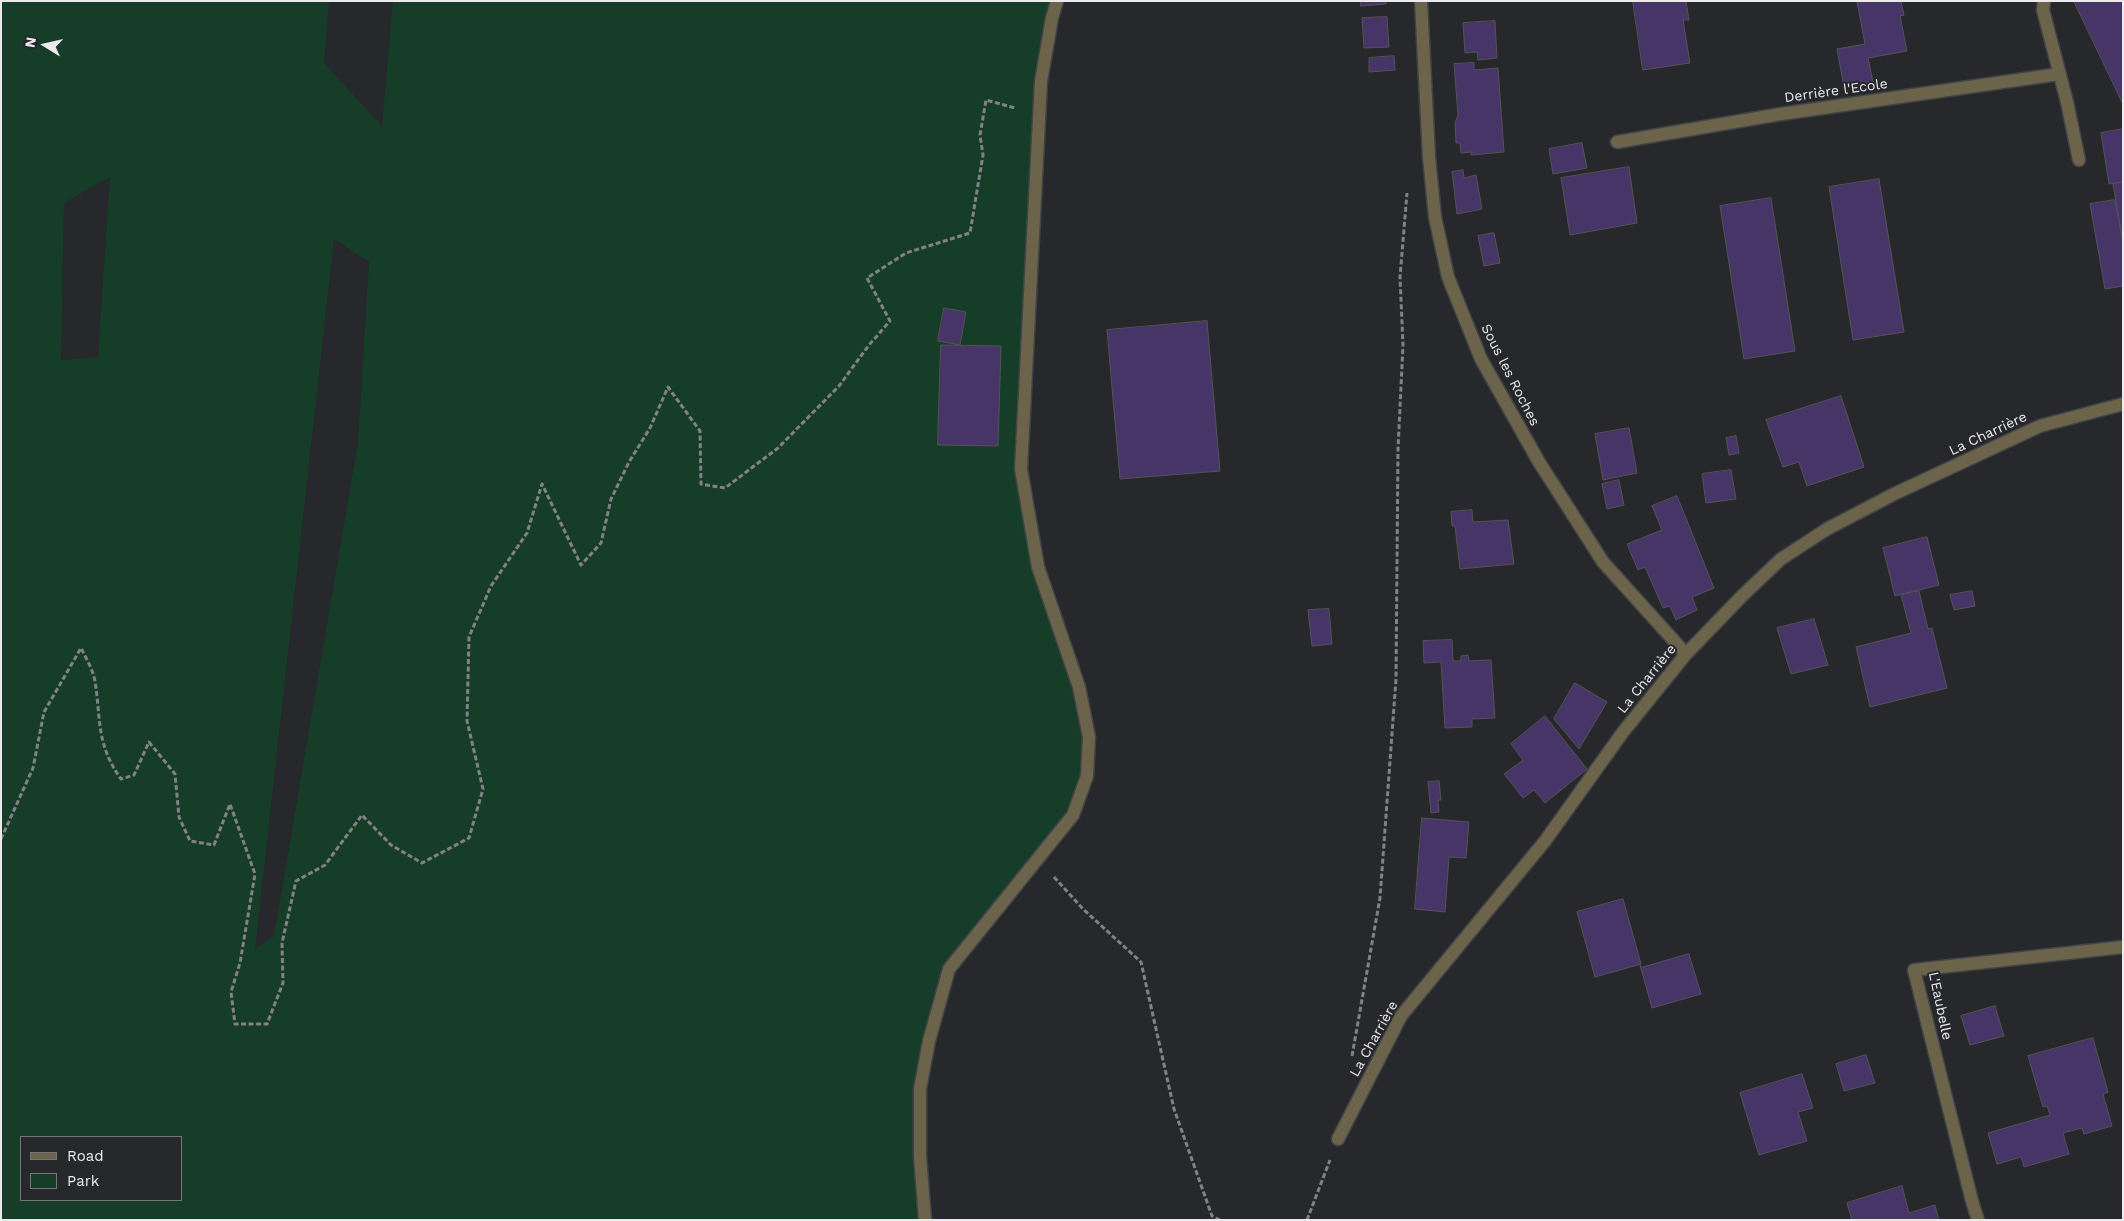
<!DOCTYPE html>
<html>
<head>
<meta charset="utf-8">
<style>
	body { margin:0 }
	#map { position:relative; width:2124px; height:1221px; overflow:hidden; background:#27282c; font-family:"Work Sans",sans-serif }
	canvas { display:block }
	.frame { position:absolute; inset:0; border:2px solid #ebebee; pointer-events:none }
	.legend { position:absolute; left:20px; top:1136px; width:162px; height:65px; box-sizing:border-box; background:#27282c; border:1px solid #75767a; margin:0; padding:6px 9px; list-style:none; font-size:15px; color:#ebebee }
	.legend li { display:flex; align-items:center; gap:10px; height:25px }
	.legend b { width:25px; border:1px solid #75767a }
	.north { position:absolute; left:20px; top:20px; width:50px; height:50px; -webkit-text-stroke:4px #27282c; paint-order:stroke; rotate:280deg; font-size:14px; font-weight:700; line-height:20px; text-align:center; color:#ebebee }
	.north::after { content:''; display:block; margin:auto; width:18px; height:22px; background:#ebebee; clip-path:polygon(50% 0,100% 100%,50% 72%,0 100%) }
</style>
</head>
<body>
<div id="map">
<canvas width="2124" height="1221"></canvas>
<div class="frame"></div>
<ul class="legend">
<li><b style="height:6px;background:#6b644b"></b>Road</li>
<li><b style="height:14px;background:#153d28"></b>Park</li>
</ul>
<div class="north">N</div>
</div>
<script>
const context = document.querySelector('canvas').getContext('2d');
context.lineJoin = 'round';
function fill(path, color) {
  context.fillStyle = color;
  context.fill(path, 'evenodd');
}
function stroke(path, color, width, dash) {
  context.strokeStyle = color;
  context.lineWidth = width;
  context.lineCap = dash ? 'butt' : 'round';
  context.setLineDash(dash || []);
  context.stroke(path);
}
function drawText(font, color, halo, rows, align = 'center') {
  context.font = font + ' "Work Sans",sans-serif';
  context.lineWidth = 4;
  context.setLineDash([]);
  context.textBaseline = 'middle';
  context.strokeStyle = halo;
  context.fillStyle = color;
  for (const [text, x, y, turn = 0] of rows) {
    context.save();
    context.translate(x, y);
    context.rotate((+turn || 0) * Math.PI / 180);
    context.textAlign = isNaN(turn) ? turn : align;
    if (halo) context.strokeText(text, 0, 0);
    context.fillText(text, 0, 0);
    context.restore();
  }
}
fill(new Path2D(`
	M 1,1 L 329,1 L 324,63 L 382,126 L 393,1 L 1057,1 L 1041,81 L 1021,469 L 1038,567 L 1089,737 L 1073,815 L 949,969 L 920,1089 L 925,1220 L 1,1220 ZM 110,177 L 98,357 L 61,360 L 64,203 ZM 334,239 L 369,262 L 358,442 L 274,936 L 255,949 ZM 21,1137 L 181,1137 L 181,1200 L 21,1200 Z`), '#153d28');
const building = new Path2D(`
	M 1361,1 L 1386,1 L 1386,4 L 1361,6 Z
	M 1633,1 L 1686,1 L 1689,20 L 1683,20 L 1690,63 L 1643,70 Z
	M 1901,1 L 1904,15 L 1900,16 L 1907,51 L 1868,58 L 1873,82 L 1844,87 L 1837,49 L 1865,44 L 1857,2 Z
	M 2074,1 L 2123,1 L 2123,104 Z
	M 1387,17 L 1389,47 L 1364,48 L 1362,18 Z
	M 1495,21 L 1497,58 L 1478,60 L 1477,52 L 1465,53 L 1463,23 Z
	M 1394,56 L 1395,70 L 1369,72 L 1369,58 Z
	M 1474,63 L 1474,70 L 1498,68 L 1504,152 L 1471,155 L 1471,152 L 1461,153 L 1460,143 L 1456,143 L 1455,123 L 1458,115 L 1454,64 Z
	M 2123,129 L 2123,182 L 2109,184 L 2101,133 Z
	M 1582,143 L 1587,168 L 1553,174 L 1549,149 Z
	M 1629,167 L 1637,223 L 1570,235 L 1561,178 Z
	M 1463,170 L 1464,178 L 1476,175 L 1482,209 L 1457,214 L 1452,172 Z
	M 1879,179 L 1904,332 L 1853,340 L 1829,187 Z
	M 2123,182 L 2123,242 L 2113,184 Z
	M 1771,198 L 1795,351 L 1744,359 L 1720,206 Z
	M 2115,200 L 2123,242 L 2123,286 L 2105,289 L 2090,204 Z
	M 1494,233 L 1500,263 L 1484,266 L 1478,236 Z
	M 944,308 L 966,312 L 960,345 L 938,341 Z
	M 1207,321 L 1220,471 L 1120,479 L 1107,330 Z
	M 941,345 L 1001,346 L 998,446 L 938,445 Z
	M 1841,396 L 1864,467 L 1807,486 L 1799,462 L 1783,467 L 1766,420 Z
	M 1629,428 L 1637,473 L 1603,480 L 1595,434 Z
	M 1736,436 L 1739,453 L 1729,455 L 1726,438 Z
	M 1731,470 L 1736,499 L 1706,503 L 1702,474 Z
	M 1619,480 L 1624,505 L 1607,509 L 1602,484 Z
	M 1677,496 L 1714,588 L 1692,597 L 1697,610 L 1676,620 L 1670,606 L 1663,608 L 1645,567 L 1638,570 L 1627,544 L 1662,530 L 1652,506 Z
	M 1472,510 L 1473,522 L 1508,520 L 1514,564 L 1460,569 L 1455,526 L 1452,526 L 1451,512 Z
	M 1927,537 L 1939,585 L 1895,596 L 1883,548 Z
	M 1919,591 L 1928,629 L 1932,628 L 1947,688 L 1870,707 L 1856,647 L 1911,633 L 1901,595 Z
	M 1972,591 L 1975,606 L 1954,610 L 1950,595 Z
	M 1329,609 L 1332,644 L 1312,646 L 1308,610 Z
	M 1814,619 L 1828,665 L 1791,674 L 1777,628 Z
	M 1452,640 L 1453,661 L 1461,661 L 1461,656 L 1468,655 L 1469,661 L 1491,660 L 1495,718 L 1472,719 L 1472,727 L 1445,728 L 1441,662 L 1424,663 L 1423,641 Z
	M 1575,683 L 1607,702 L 1579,749 L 1554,719 Z
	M 1545,716 L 1587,769 L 1545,803 L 1534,790 L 1523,798 L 1504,774 L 1523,760 L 1511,744 Z
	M 1439,781 L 1441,800 L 1438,800 L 1439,812 L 1431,813 L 1428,782 Z
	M 1422,818 L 1469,822 L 1466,858 L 1449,857 L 1445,912 L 1415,909 Z
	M 1623,899 L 1641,964 L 1595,977 L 1577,912 Z
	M 1689,954 L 1701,994 L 1652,1008 L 1640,965 L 1642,967 Z
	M 1995,1006 L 2004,1036 L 1970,1045 L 1961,1016 Z
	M 2093,1038 L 2108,1092 L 2103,1094 L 2112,1126 L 2084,1134 L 2082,1128 L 2063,1133 L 2069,1154 L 2024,1167 L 2021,1157 L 1997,1164 L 1988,1133 L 2050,1115 L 2047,1106 L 2043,1107 L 2028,1056 Z
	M 1866,1055 L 1875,1083 L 1844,1091 L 1836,1064 Z
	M 1802,1074 L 1813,1108 L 1798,1112 L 1807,1141 L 1759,1155 L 1740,1093 Z
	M 1902,1186 L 1909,1213 L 1935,1205 L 1939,1220 L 1852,1220 L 1847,1203 Z`);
fill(building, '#473567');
stroke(building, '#545357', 1);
const minor = new Path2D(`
	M 1421,1 L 1429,157 L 1435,217 L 1448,277 L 1481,359 L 1539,462 L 1603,562 L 1686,654
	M 2044,1 L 2043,10 L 2067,102 L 2079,160
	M 1617,142 L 1781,114 L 2059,74
	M 1338,1139 L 1401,1016 L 1545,841 L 1623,732 L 1686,654 L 1742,596 L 1781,559 L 1827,529 L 1894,494 L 2040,426 L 2123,404
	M 925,1220 L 920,1156 L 920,1089 L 929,1041 L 949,969 L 1073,815 L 1087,776 L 1089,737 L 1079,687 L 1038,567 L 1021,469 L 1041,81 L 1052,18 L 1057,1
	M 1978,1220 L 1972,1201 L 1914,970 L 2123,947`);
stroke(minor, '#424347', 15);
stroke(new Path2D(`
	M 1,839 L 33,768 L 44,712 L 81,648 C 86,658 93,670 95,681 C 101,720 96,744 121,779 L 134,775 L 149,742 L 175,774 L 179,817 L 190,841 L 214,845 L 230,804 L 255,874 L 240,963 L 231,992 L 235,1024 L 267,1024 L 283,983 L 282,943 L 296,881 L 325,865 L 362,815 L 391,845 L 422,863 L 469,838 L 483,789 L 467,721 L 469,637 L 491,586 L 527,533 L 542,484 L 581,565 L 601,543 L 611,499 L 629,462 L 650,428 L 668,387 L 700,431 L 701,484 L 725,488 L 778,448 L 839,386 L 869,345 L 890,321 L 867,278 L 906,253 L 970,233 L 983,155 L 980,135 L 986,100 L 1015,108
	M 1054,877 L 1083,909 L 1141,962 L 1174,1109 L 1212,1216 L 1220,1220
	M 1352,1056 L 1380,898 L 1396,679 L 1398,449 L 1403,345 L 1400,277 L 1407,193
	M 1307,1220 L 1330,1160`), '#828286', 3, [5, 2.5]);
stroke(minor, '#6b644b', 12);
drawText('14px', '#ebebee', '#27282c', [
	["Derrière l'Ecole",1836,91,-8],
	["Sous les Roches",1510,375,63],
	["La Charrière",1988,434,-25],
	["La Charrière",1647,679,-51],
	["L'Eaubelle",1940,1006,78],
	["La Charrière",1374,1039,-61]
]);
</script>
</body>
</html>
